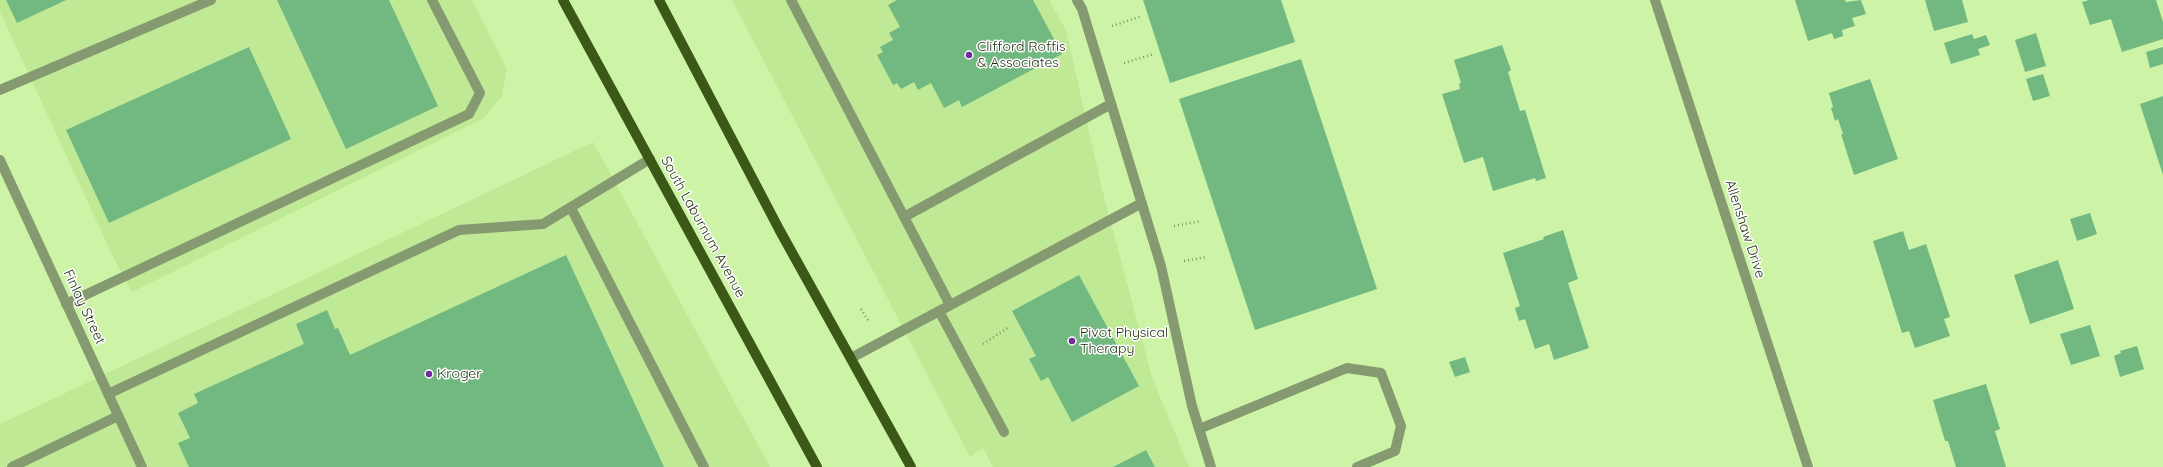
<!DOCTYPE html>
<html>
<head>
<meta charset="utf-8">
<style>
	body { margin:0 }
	canvas { display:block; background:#cdf4a6 }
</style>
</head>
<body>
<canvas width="2163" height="467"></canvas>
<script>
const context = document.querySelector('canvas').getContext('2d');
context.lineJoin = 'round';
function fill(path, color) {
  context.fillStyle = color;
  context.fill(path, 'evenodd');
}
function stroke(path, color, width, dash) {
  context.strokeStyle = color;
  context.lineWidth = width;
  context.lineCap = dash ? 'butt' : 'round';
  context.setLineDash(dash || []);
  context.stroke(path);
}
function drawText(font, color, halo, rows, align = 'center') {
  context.font = font + ' Quicksand,sans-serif';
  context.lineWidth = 3;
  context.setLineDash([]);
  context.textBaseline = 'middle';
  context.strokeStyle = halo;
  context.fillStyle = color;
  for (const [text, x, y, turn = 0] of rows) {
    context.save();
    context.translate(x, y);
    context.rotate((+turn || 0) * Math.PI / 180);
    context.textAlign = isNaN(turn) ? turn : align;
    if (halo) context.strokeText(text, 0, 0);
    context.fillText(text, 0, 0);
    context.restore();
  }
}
fill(new Path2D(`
	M 0,0 L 472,0 L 507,69 L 502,96 L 484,118 L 132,292 L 114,259 L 0,12 Z
	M 732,0 L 1049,0 L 1066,30 L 1102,189 L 1152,377 L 1189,467 L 993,467 L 983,448 L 970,457 Z
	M 593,142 L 770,467 L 0,467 L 0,424 Z`), '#c0e995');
fill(new Path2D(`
	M 6,0 L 66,0 L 17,23 Z
	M 277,0 L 389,0 L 438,106 L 346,149 Z
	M 897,0 L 1033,0 L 1062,54 L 962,107 L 959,100 L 944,108 L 931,83 L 918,90 L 914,82 L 901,89 L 897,83 L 893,85 L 877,55 L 883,52 L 880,47 L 893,40 L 889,33 L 900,27 L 888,5 Z
	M 1143,0 L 1281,0 L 1295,42 L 1170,83 Z
	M 1795,0 L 1845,0 L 1846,2 L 1861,0 L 1866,14 L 1852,18 L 1855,26 L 1842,30 L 1843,36 L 1834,39 L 1832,33 L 1808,41 Z
	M 1925,0 L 1962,0 L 1968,22 L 1934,31 Z
	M 2089,0 L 2156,0 L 2163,22 L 2163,39 L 2122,52 L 2111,19 L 2090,25 L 2082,2 Z
	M 2036,33 L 2046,66 L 2025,72 L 2015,40 Z
	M 1972,34 L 1974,39 L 1986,35 L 1990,45 L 1978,49 L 1980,55 L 1951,64 L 1944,43 Z
	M 1502,45 L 1511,70 L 1508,72 L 1520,111 L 1525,110 L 1546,178 L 1536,181 L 1535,178 L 1493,191 L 1483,157 L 1464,163 L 1442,94 L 1460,89 L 1459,84 L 1461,83 L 1454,60 Z
	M 249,47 L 291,139 L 109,223 L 66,130 Z
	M 2163,47 L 2163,64 L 2150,68 L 2146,52 Z
	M 1301,59 L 1377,289 L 1255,330 L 1179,99 Z
	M 2043,74 L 2050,96 L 2033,101 L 2026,79 Z
	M 1870,79 L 1898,159 L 1854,175 L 1841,134 L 1843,134 L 1838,119 L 1835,121 L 1831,108 L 1833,107 L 1829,93 Z
	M 2163,96 L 2163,175 L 2140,104 Z
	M 2090,213 L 2097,234 L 2077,241 L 2070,219 Z
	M 1563,230 L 1578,279 L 1568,283 L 1589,348 L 1554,360 L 1549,344 L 1535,349 L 1525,319 L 1519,321 L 1515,308 L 1520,306 L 1503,253 L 1544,239 L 1543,237 Z
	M 1903,231 L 1909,250 L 1926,244 L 1950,317 L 1944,319 L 1950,336 L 1915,348 L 1909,331 L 1902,333 L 1873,241 Z
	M 566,255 L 664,467 L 189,467 L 178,443 L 190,438 L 178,413 L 198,403 L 194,394 L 304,344 L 296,324 L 327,310 L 335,329 L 338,328 L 350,355 Z
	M 2058,260 L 2074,309 L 2030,324 L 2014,275 Z
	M 1079,275 L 1139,386 L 1072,422 L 1048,377 L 1041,381 L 1029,359 L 1036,356 L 1012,311 Z
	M 2090,325 L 2100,356 L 2071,365 L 2060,334 Z
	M 2137,346 L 2144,369 L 2120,377 L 2114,356 L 2121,353 L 2120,351 Z
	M 1465,357 L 1470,372 L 1455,377 L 1449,362 Z
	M 1986,384 L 2000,429 L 1995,431 L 2006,467 L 1956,467 L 1948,441 L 1945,441 L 1933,400 Z
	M 1146,450 L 1155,467 L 1113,467 Z`), '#71b981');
stroke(new Path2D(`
	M 1112,26 L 1142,16
	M 1124,63 L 1154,54
	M 1174,226 L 1201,221
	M 1184,261 L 1207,257
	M 861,309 L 869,322
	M 983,344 L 1009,327`), '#7c975f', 2.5, [1, 3]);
stroke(new Path2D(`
	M 791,0 L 950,305
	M 1077,0 L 1082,9 L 1161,266 L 1192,406 L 1211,467
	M 0,90 L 211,0
	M 571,208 L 704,467
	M 904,217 L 1111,104
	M 66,304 L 469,114 L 480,93 L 432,0
	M 939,311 L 1004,432
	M 851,358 L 1142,203
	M 108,394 L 459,230 L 543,224 L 650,159
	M 1199,429 L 1347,368 L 1381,373 L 1401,426 L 1395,451 L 1357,467
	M 12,467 L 118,416`), '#859a70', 10);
stroke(new Path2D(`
	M 1655,0 L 1808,467
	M 0,160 L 142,467`), '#859a70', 10);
stroke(new Path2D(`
	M 563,0 L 817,467
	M 659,0 L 780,231 L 911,467`), '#3c5817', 10);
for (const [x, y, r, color] of [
	[969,55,4,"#742b9e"],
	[1072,341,4,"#742b9e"],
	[429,374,4,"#742b9e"]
]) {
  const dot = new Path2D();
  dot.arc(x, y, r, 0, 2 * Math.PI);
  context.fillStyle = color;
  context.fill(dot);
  stroke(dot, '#fff', 1.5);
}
drawText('14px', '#1e2c0d', '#fff', [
	["Clifford Roffis",977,47],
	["& Associates",977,63],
	["Pivot Physical",1080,333],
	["Therapy",1080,349],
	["Kroger",437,374]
], 'left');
drawText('14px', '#1e2c0d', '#fff', [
	["South Laburnum Avenue",703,227,61],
	["Allenshaw Drive",1745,229,72],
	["Finlay Street",84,307,65]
]);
</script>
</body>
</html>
